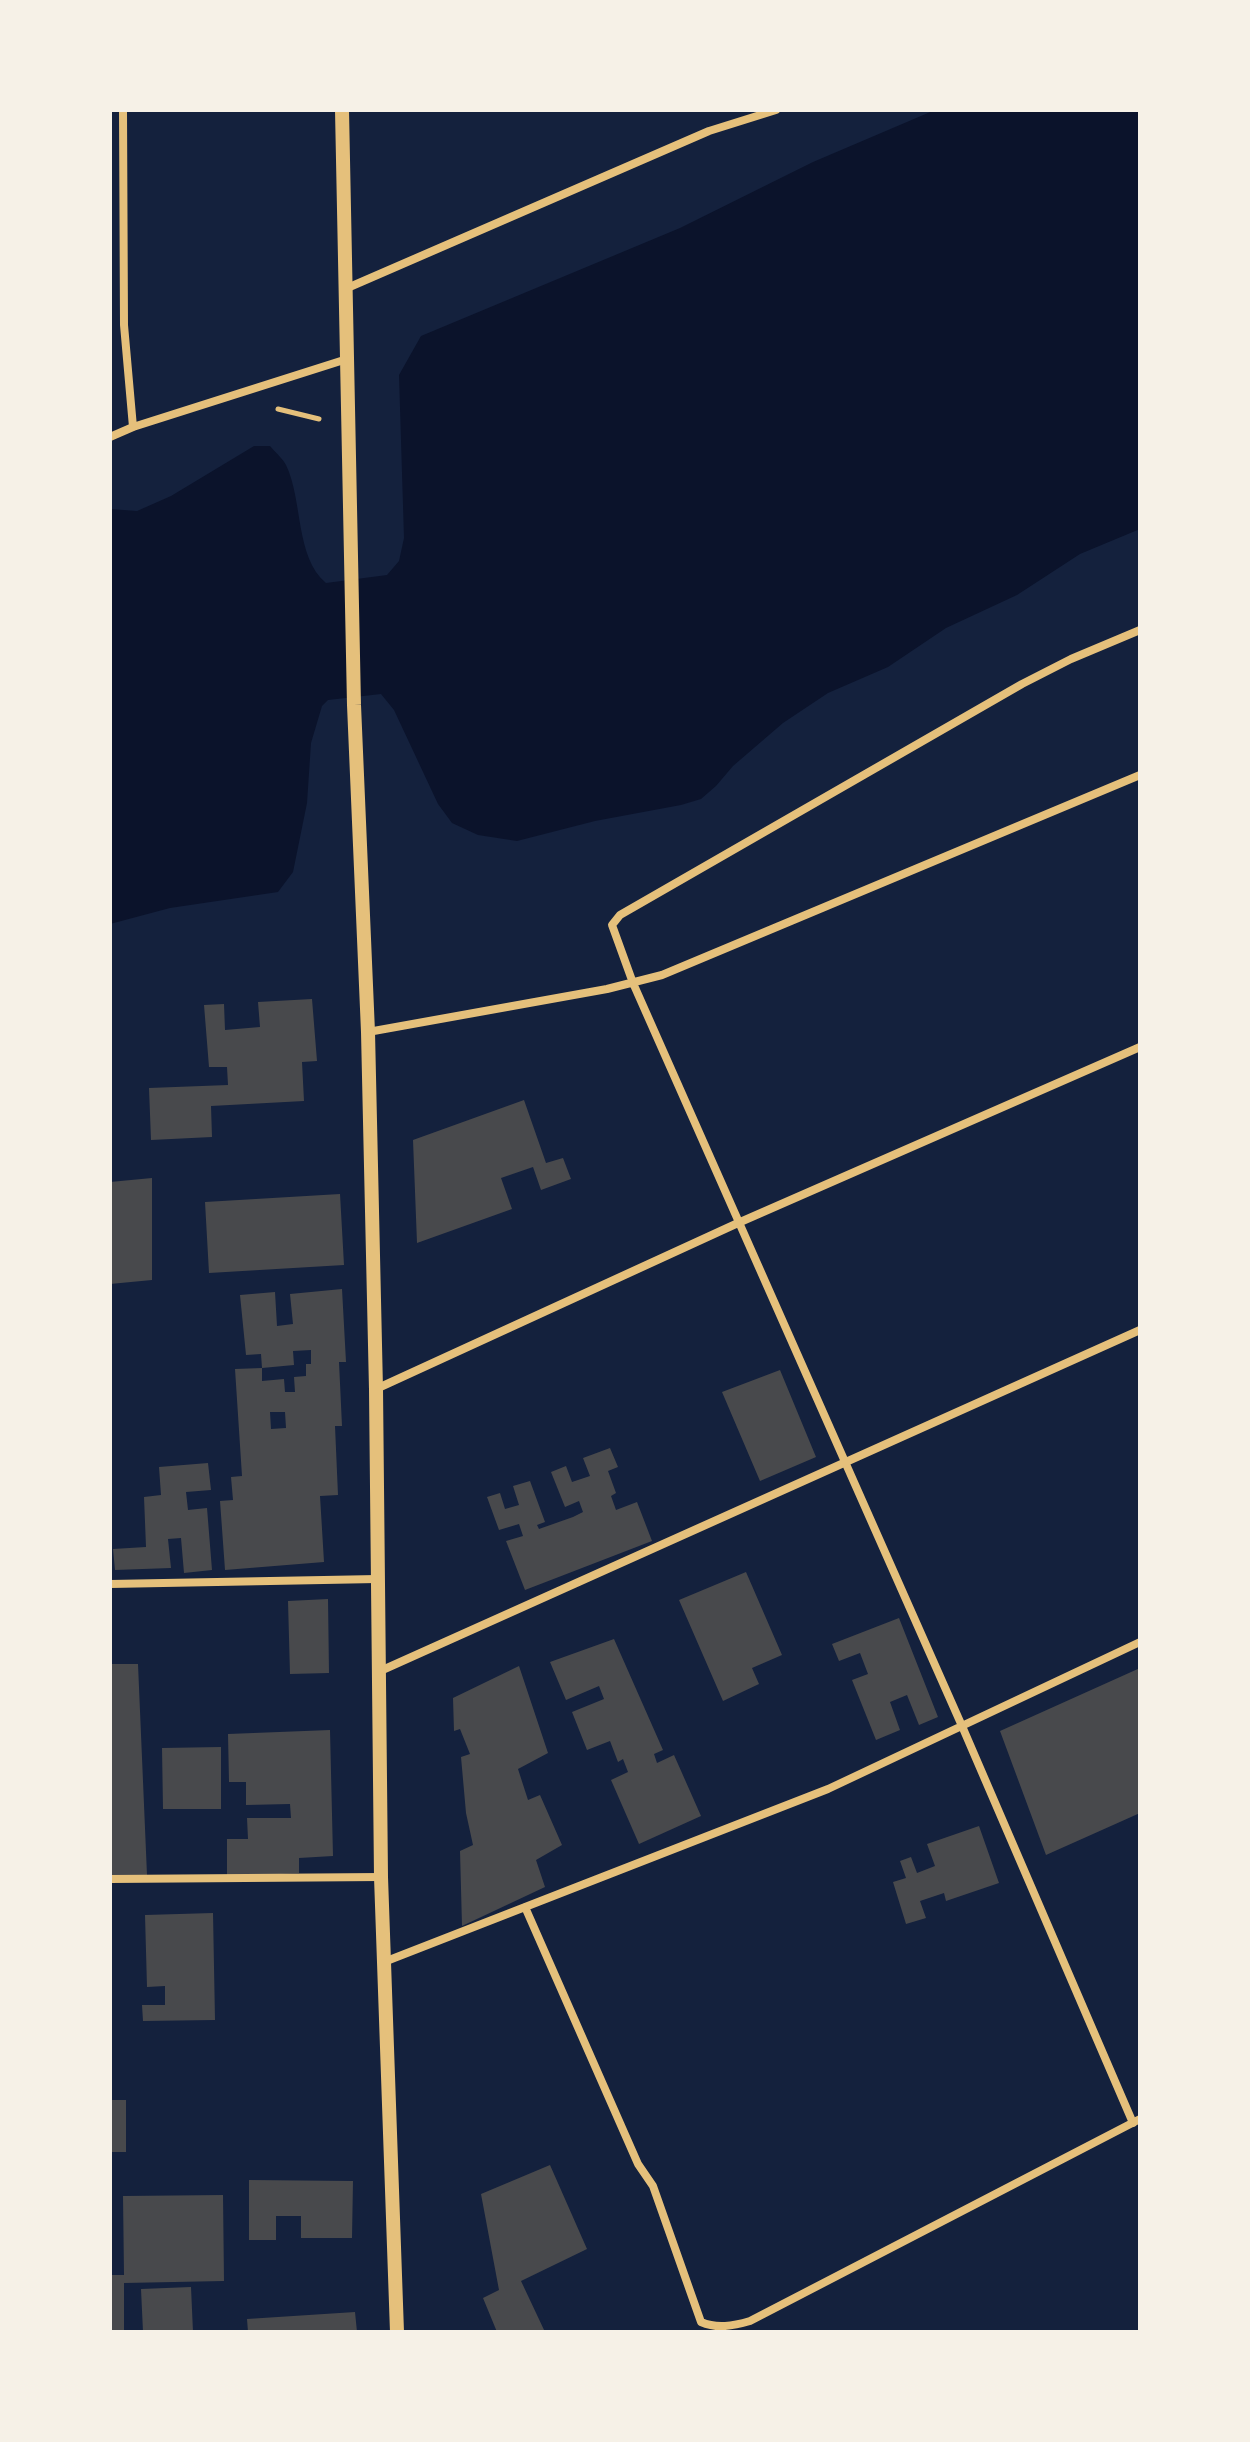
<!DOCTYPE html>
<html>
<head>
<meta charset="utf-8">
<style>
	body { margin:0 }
	#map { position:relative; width:1250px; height:2442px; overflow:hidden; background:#14213d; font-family:"Exo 2",sans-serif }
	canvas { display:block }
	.frame { position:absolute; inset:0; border:112px solid #f6f1e7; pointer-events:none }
</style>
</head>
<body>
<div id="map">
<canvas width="1250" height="2442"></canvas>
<div class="frame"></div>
</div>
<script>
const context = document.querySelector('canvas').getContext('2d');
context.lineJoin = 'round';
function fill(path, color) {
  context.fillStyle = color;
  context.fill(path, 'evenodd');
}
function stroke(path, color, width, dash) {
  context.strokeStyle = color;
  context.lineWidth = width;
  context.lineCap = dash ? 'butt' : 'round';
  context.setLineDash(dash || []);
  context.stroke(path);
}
fill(new Path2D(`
	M 935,110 L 1140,110 L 1140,529 L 1080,554 L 1017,595 L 946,628 L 888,667 L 828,693 L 783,723 L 733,766 L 716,786 L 701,799 L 681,805 L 595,821 L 517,841 L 478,835 L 452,823 L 438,804 L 394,710 L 381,694 L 328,700 L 322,706 L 311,743 L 307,803 L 293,872 L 278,892 L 170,908 L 110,924 L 110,509 L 137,511 L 171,496 L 254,446 L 270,446 C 275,452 283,459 286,465 C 303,500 295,557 326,583 L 387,575 L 399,561 L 404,538 L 399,375 L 421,336 L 680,228 L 813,162 Z`), '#0b132b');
fill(new Path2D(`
	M 312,999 L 317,1061 L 302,1062 L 304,1101 L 211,1106 L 212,1137 L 151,1140 L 149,1088 L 228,1085 L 227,1067 L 209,1067 L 204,1005 L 224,1004 L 225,1030 L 260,1027 L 258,1002 Z
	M 524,1100 L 546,1163 L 563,1158 L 571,1179 L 541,1190 L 533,1167 L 501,1178 L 512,1209 L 417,1243 L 413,1140 Z
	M 152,1178 L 152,1280 L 110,1284 L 110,1182 Z
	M 340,1194 L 344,1265 L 209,1273 L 205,1202 Z
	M 342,1289 L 346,1362 L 339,1362 L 342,1426 L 335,1426 L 338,1495 L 320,1496 L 324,1562 L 225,1570 L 220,1501 L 233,1500 L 231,1477 L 242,1476 L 235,1369 L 262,1368 L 261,1354 L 246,1355 L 240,1295 L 275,1292 L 277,1326 L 293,1324 L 290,1294 ZM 311,1350 L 311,1364 L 306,1364 L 306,1376 L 294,1377 L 295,1392 L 285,1392 L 284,1379 L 262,1381 L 262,1368 L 294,1365 L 293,1351 ZM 270,1412 L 285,1412 L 286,1428 L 271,1429 Z
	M 780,1370 L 816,1457 L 760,1481 L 722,1392 Z
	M 610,1448 L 618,1467 L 608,1471 L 616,1493 L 611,1496 L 616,1510 L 637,1502 L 652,1541 L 525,1590 L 506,1541 L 523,1536 L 519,1524 L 499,1530 L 487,1497 L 500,1493 L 505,1509 L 519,1505 L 513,1486 L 530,1481 L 545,1522 L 537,1525 L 539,1529 L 573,1517 L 583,1512 L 579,1501 L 565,1507 L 551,1472 L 566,1466 L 572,1482 L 590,1476 L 583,1458 Z
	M 208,1463 L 211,1490 L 186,1492 L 188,1510 L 207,1508 L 212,1570 L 184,1573 L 181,1538 L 168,1539 L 171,1568 L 115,1570 L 113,1549 L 146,1547 L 144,1497 L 161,1495 L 159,1467 Z
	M 746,1572 L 782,1655 L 752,1668 L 759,1684 L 723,1701 L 679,1600 Z
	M 328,1599 L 329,1673 L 290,1674 L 288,1601 Z
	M 899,1618 L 938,1717 L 919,1725 L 907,1695 L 890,1702 L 900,1730 L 876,1740 L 852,1680 L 868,1674 L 860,1653 L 839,1661 L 832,1644 Z
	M 614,1639 L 663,1750 L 654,1754 L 657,1763 L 674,1755 L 701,1816 L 639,1844 L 611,1780 L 628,1772 L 623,1759 L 618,1762 L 610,1741 L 587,1750 L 572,1712 L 604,1699 L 599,1686 L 566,1700 L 550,1662 Z
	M 110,1664 L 138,1664 L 147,1875 L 110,1875 Z
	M 519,1666 L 548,1753 L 518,1769 L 528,1800 L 540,1795 L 562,1845 L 536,1860 L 545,1887 L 462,1926 L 460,1851 L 473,1845 L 466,1813 L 461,1757 L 470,1754 L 460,1729 L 454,1731 L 453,1698 Z
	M 1140,1668 L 1140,1813 L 1046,1855 L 1000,1731 Z
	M 330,1730 L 333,1856 L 299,1858 L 299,1873 L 227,1877 L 227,1839 L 248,1839 L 247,1818 L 291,1818 L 290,1804 L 246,1805 L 246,1782 L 229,1782 L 228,1734 Z
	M 221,1747 L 221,1809 L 163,1809 L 162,1748 Z
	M 979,1826 L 999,1883 L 946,1901 L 944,1893 L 920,1901 L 926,1918 L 906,1924 L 893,1882 L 906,1878 L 900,1861 L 911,1857 L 917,1873 L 935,1866 L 927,1844 Z
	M 213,1913 L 215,2020 L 143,2021 L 142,2005 L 165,2005 L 165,1986 L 147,1987 L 145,1915 Z
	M 110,2100 L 126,2100 L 126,2152 L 110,2152 Z
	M 550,2165 L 587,2249 L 521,2281 L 545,2332 L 497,2332 L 483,2298 L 499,2290 L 481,2194 Z
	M 249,2180 L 353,2181 L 352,2238 L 301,2238 L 301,2216 L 276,2216 L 276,2240 L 249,2240 Z
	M 223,2195 L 224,2281 L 124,2283 L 124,2332 L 110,2332 L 110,2275 L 124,2275 L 123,2196 Z
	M 191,2287 L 193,2332 L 143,2332 L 141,2289 Z
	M 355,2312 L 357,2332 L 248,2332 L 247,2319 Z`), '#48494c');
stroke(new Path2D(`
	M 278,409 L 319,419`), '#e5c07b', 5);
stroke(new Path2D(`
	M 123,110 L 124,325 L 133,427
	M 345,289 L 709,131 L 776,110
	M 110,437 L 133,427 L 347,359
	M 368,1032 L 607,989 L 662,975 L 1140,775
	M 376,1389 L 738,1223 L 1140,1047
	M 110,1584 L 377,1579
	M 378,1672 L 1140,1330
	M 110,1879 L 381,1877
	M 525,1907 L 638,2164 L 653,2186 L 701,2322 C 717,2329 733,2326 750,2321 L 1140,2119
	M 384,1962 L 828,1789 L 1140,1642
	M 1133,2123 L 962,1726 L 633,983 L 612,925 L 620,915 L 1022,684 L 1071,659 L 1140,630`), '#e5c07b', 8);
stroke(new Path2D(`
	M 342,110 L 354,705 L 368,1032 L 376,1389 L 381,1877 L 397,2332`), '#e5c07b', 14);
</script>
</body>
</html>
